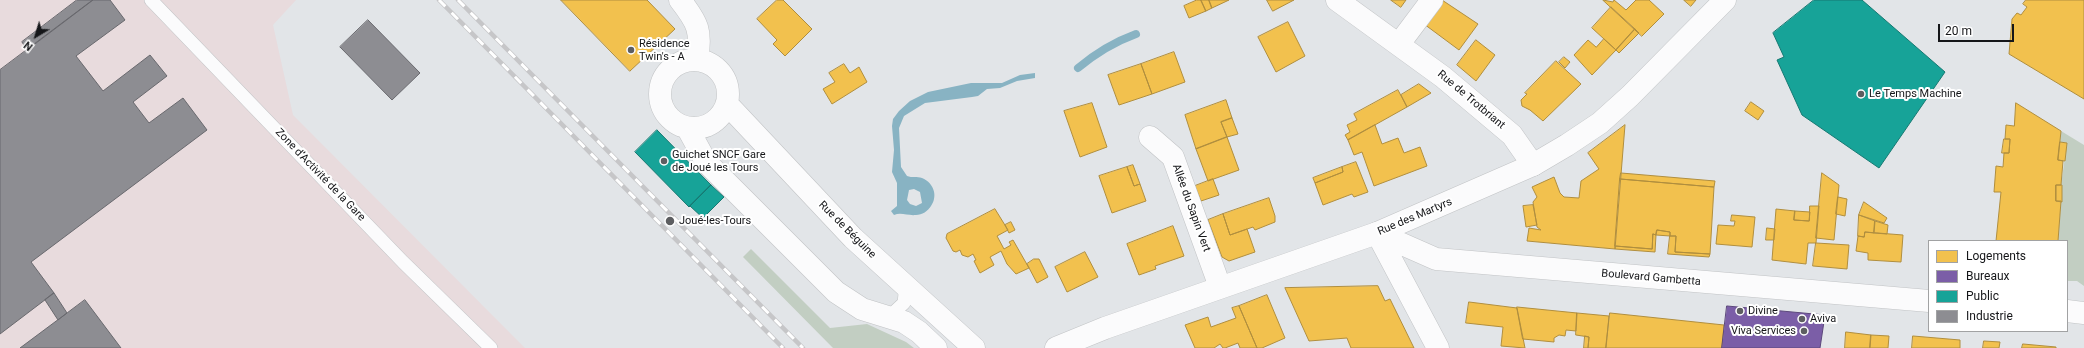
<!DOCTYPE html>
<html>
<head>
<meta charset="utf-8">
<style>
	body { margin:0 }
	#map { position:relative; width:2084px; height:348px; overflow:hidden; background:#e2e5e8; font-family:Roboto,sans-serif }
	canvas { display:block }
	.legend { position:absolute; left:1928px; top:240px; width:140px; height:92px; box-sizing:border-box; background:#fff; border:1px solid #a1a2a3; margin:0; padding:5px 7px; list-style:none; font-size:12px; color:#151619 }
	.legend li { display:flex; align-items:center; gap:8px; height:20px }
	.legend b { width:20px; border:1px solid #a1a2a3 }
	.north { position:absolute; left:16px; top:16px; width:40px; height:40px; -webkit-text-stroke:3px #fff; paint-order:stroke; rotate:218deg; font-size:11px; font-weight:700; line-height:16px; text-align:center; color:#151619 }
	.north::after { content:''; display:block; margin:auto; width:14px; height:18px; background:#151619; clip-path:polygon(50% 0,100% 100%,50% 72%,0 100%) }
	.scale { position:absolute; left:1938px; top:24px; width:76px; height:18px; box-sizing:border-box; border:2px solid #151619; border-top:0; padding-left:5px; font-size:12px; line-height:14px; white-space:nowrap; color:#151619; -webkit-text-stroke:3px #fff; paint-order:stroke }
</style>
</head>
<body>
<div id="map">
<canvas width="2084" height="348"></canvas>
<ul class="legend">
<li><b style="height:11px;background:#f2c14e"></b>Logements</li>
<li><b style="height:11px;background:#7b5ea7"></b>Bureaux</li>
<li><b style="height:11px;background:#17a398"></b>Public</li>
<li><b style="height:11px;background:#8d8d92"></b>Industrie</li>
</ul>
<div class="north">N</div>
<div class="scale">20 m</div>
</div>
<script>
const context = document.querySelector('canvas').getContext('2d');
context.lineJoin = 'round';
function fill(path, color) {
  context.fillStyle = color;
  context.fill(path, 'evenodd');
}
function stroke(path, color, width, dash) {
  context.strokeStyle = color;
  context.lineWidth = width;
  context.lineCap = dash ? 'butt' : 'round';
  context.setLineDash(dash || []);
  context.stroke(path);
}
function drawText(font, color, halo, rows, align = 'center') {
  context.font = font + ' Roboto,sans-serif';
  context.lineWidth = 4;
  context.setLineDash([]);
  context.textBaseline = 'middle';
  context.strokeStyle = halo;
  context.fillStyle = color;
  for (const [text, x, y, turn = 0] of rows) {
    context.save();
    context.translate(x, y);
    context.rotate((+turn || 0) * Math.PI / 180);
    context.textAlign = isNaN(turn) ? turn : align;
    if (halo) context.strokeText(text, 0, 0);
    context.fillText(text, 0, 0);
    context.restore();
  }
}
fill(new Path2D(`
	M 0,0 L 296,0 L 273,25 L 293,115 L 525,348 L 0,348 Z`), '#e8dbdd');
fill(new Path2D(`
	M 2061,131 L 2084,145 L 2084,286 L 2077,281 L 2067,281 L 2067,241 L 2058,241 L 2061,201 L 2062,201 L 2061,185 L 2067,143 L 2060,142 Z
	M 751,249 L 830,328 L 867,324 L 906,342 L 914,348 L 833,348 L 743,257 Z`), '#c2cec2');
fill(new Path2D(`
	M 1035,73 L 1035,78 L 1017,81 L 1000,88 L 987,89 L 978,96 L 972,97 L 925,103 L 904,116 L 899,128 L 901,167 L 907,176 C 912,178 917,176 922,178 C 934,183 938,196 931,206 C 928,211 922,215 916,215 C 908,216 901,212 894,215 L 891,211 L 897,206 L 897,183 L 892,172 L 894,150 L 892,126 L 893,119 L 899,111 L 910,101 L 928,92 L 971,83 L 1002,83 L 1020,75 ZM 914,189 L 920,192 L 922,203 L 916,206 L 910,204 L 907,200 L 909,190 Z`), '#88b3c3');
const homes = new Path2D(`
	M 561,0 L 647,0 L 675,29 L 630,71 Z
	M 777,0 L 783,0 L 812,29 L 785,56 L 773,44 L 777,40 L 757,19 Z
	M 1197,0 L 1201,0 L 1206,11 L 1189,18 L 1184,6 Z
	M 1201,0 L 1209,0 L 1212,8 L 1206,11 Z
	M 1209,0 L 1229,0 L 1212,8 Z
	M 1267,0 L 1294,0 L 1273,11 Z
	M 1391,0 L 1406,0 L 1401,7 Z
	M 1442,0 L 1478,24 L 1459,50 L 1424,24 Z
	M 1603,0 L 1613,2 L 1614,0 L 1626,10 L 1636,0 L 1649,0 L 1664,14 L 1642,36 Z
	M 1684,0 L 1696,0 L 1691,6 Z
	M 2026,0 L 2084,0 L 2084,99 L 2009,54 L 2012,19 L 2017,13 L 2021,15 L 2027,7 L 2023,4 Z
	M 1611,7 L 1635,29 L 1616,50 L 1592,28 Z
	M 1288,22 L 1305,56 L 1276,72 L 1258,37 Z
	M 1635,29 L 1639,33 L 1619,53 L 1616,50 Z
	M 1604,39 L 1616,50 L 1592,75 L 1574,55 L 1588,40 L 1596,47 Z
	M 1476,40 L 1495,55 L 1476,81 L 1457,65 Z
	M 1174,52 L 1185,82 L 1152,94 L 1141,64 Z
	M 1564,57 L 1570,62 L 1565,68 L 1559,62 Z
	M 1556,61 L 1581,84 L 1543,121 L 1530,110 L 1522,106 L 1521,100 L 1527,94 L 1525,93 Z
	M 844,64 L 850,73 L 859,67 L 867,82 L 832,104 L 823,89 L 835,82 L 829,73 Z
	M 1141,64 L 1152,94 L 1119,105 L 1108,75 Z
	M 1419,84 L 1431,93 L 1407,107 L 1401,95 Z
	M 1398,90 L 1407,107 L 1348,140 L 1345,135 L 1350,132 L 1347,125 L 1357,120 L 1354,114 Z
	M 1226,100 L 1232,118 L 1221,122 L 1227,137 L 1196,149 L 1185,115 Z
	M 1751,102 L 1764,111 L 1758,120 L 1745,111 Z
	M 1092,103 L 1107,147 L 1080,157 L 1064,111 Z
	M 2016,103 L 2061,131 L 2058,160 L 2063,161 L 2061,185 L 2056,185 L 2056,201 L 2061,201 L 2058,241 L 1996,241 L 2001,192 L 1994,192 L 1996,166 L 2003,167 L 2004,153 L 2009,153 L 2010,139 L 2005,139 L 2006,125 L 2014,126 Z
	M 1232,118 L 1238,134 L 1227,137 L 1221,122 Z
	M 1375,125 L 1382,144 L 1398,138 L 1404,153 L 1420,147 L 1427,166 L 1374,186 L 1362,152 L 1354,155 L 1348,140 Z
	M 1625,125 L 1615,249 L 1527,241 L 1529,228 L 1541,230 L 1537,227 L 1533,202 L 1537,197 L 1532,187 L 1554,177 L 1560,193 L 1564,197 L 1579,198 L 1581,181 L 1599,169 L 1588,153 Z
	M 1227,137 L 1239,170 L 1208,181 L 1196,149 Z
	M 2004,139 L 2010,139 L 2009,153 L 2002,153 Z
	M 2060,142 L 2067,143 L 2065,161 L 2058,160 Z
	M 1356,162 L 1368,192 L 1354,197 L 1352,194 L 1323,205 L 1315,183 L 1343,172 L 1342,167 Z
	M 1133,165 L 1140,184 L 1134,186 L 1127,167 Z
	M 1127,167 L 1134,186 L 1140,184 L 1146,201 L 1112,213 L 1099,176 Z
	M 1342,167 L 1343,172 L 1315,183 L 1313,178 Z
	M 1621,173 L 1715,181 L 1714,187 L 1620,179 Z
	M 1822,173 L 1839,185 L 1834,240 L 1816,238 Z
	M 1213,179 L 1219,195 L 1201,201 L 1195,186 Z
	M 1620,179 L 1714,187 L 1710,254 L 1675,252 L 1676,236 L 1670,236 L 1670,232 L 1657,230 L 1656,235 L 1653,234 L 1652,249 L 1615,246 Z
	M 2056,185 L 2062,185 L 2062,202 L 2056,201 Z
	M 1838,197 L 1847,199 L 1845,216 L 1836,214 Z
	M 1269,198 L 1275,216 L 1275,222 L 1255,230 L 1253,227 L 1230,235 L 1223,214 Z
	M 1864,202 L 1887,218 L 1884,223 L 1859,215 Z
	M 1533,205 L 1537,225 L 1526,227 L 1523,206 Z
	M 1810,206 L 1819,206 L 1816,243 L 1808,243 L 1806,264 L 1772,260 L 1776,209 L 1795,211 L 1794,220 L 1809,221 Z
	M 995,209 L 1008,230 L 997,236 L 1004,249 L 1011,245 L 1009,242 L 1013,240 L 1029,268 L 1016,274 L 1007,264 L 1001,251 L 990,257 L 994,265 L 980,273 L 974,261 L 976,260 L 973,254 L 968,257 L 962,255 L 960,250 L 956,252 L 953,251 L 946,238 L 947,234 Z
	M 1795,211 L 1810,212 L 1809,221 L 1794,220 Z
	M 1223,214 L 1230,235 L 1247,229 L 1255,252 L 1229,261 L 1222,257 L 1208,220 Z
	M 1732,215 L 1755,217 L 1752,247 L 1716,244 L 1718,225 L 1734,226 L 1735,221 L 1731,221 Z
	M 1859,215 L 1875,221 L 1874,233 L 1865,232 L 1864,237 L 1858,236 Z
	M 1875,221 L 1888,225 L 1887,234 L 1874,233 Z
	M 1011,222 L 1015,230 L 1009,233 L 1005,225 Z
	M 1173,226 L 1184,256 L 1155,266 L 1156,269 L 1139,275 L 1127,244 Z
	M 1767,228 L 1775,229 L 1774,240 L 1766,240 Z
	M 1657,230 L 1670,232 L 1670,236 L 1656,235 Z
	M 1865,232 L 1903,235 L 1901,262 L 1868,260 L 1868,253 L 1856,251 L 1858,236 L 1864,237 Z
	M 1653,234 L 1656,235 L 1655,252 L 1615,249 L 1615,246 L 1652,249 Z
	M 1670,236 L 1676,236 L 1675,252 L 1710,254 L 1709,257 L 1668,254 Z
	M 1816,243 L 1849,245 L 1847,269 L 1813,266 Z
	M 1085,252 L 1098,277 L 1067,292 L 1055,267 Z
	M 1034,259 L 1039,259 L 1048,277 L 1037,283 L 1027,264 Z
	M 1378,286 L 1385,301 L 1390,299 L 1414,348 L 1351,348 L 1347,338 L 1309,341 L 1285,288 Z
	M 1267,295 L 1285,338 L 1262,348 L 1257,348 L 1239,306 Z
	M 1469,302 L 1517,308 L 1525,348 L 1501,346 L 1503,327 L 1466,323 Z
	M 1239,306 L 1257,348 L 1240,348 L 1238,343 L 1225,348 L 1223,348 L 1220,344 L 1214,348 L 1195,348 L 1185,325 L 1208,317 L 1211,327 L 1236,318 L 1232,308 Z
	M 1517,307 L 1577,313 L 1576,331 L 1566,330 L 1565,336 L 1559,335 L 1554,338 L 1554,342 L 1523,339 Z
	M 1577,313 L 1609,316 L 1606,348 L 1588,348 L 1589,337 L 1576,335 Z
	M 1610,313 L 1724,325 L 1722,348 L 1606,348 Z
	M 1846,332 L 1871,335 L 1870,348 L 1845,348 Z
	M 1871,335 L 1889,336 L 1888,348 L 1870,348 Z
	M 1585,336 L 1589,337 L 1588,348 L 1584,348 Z
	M 1913,336 L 1960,340 L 1960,348 L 1912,348 Z
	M 1984,341 L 2000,342 L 1999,348 L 1983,348 Z
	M 2023,344 L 2056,347 L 2056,348 L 2022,348 Z`);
fill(homes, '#f2c14e');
stroke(homes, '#b08e3e', 1);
const offices = new Path2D(`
	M 1727,306 L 1825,315 L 1820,348 L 1722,348 Z`);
fill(offices, '#7b5ea7');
stroke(offices, '#5c487c', 1);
const public = new Path2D(`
	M 1814,0 L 1862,0 L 1945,72 L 1879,168 L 1802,115 L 1777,60 L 1784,57 L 1773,33 Z
	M 657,130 L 711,185 L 689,207 L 635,152 Z
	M 711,185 L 724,197 L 703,218 L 690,206 Z`);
fill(public, '#17a398');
stroke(public, '#167972', 1);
const industry = new Path2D(`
	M 77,0 L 93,0 L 27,50 L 22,42 Z
	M 93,0 L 110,0 L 125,20 L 76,56 L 103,91 L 150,55 L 167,76 L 133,102 L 149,123 L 183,98 L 207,130 L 31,262 L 54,293 L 0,334 L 0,70 Z
	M 368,20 L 420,73 L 392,100 L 340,47 Z
	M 54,293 L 67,313 L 58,320 L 45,300 Z
	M 85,300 L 121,348 L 20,348 L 67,313 Z`);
fill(industry, '#8d8d92');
stroke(industry, '#69696e', 1);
stroke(new Path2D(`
	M 1078,68 C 1096,53 1114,42 1136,34`), '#88b3c3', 8);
const service = new Path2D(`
	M 151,0 L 403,262 L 491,348
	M 890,316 L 904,303 L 906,285`);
const minor = new Path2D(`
	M 680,0 C 698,23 702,31 697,60
	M 1337,0 L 1443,77 L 1512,135 L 1533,165
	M 1399,44 L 1432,0
	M660 94a34 34 0 1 1 68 0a34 34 0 1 1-68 0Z
	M 727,104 L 853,238 L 974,348
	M 688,129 L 706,162 L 836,292 L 862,309 L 904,322 L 919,332 L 936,348
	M 1150,137 L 1173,157 L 1220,287
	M 1377,233 L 1436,259 L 1929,301
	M 1377,233 L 1438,348
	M 2067,311 L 2084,313`);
const secondary = new Path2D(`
	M 1056,348 L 1105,328 L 1377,233 L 1533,165 L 1567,145 L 1600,123 L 1630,96 L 1725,0`);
stroke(service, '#c1c3c5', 14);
stroke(minor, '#c1c3c5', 23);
stroke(secondary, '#c1c3c5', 23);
stroke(service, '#fbfbfc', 13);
stroke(minor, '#fbfbfc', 22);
stroke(secondary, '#fbfbfc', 22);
const rail = new Path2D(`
	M 439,0 L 783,348
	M 458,0 L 803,348`);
stroke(rail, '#c6c6c8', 4.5);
stroke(rail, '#fff', 3, [9]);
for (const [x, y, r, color] of [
	[631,50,4,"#5d5e61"],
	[1861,94,4,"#5d5e61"],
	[664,161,4,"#5d5e61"],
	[670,221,5,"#5d5e61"],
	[1740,311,4,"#5d5e61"],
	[1802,319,4,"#5d5e61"],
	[1804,331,4,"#5d5e61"]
]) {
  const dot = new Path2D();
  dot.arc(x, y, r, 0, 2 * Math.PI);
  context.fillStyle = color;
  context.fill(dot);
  stroke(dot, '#fff', 1.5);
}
drawText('11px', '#151619', '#fff', [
	["Résidence",639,44],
	["Twin's - A",639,57],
	["Le Temps Machine",1869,94],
	["Guichet SNCF Gare",672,155],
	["de Joué les Tours",672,168],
	["Joué-les-Tours",679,221],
	["Divine",1748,311],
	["Aviva",1810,319],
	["Viva Services",1796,331,"right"]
], 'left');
drawText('11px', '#151619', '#fff', [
	["Rue de Trotbriant",1471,100,40],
	["Zone d’Activité de la Gare",320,175,46],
	["Allée du Sapin Vert",1191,208,70],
	["Rue des Martyrs",1415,217,-23],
	["Rue de Béguine",847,230,45],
	["Boulevard Gambetta",1651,278,5]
]);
</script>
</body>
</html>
